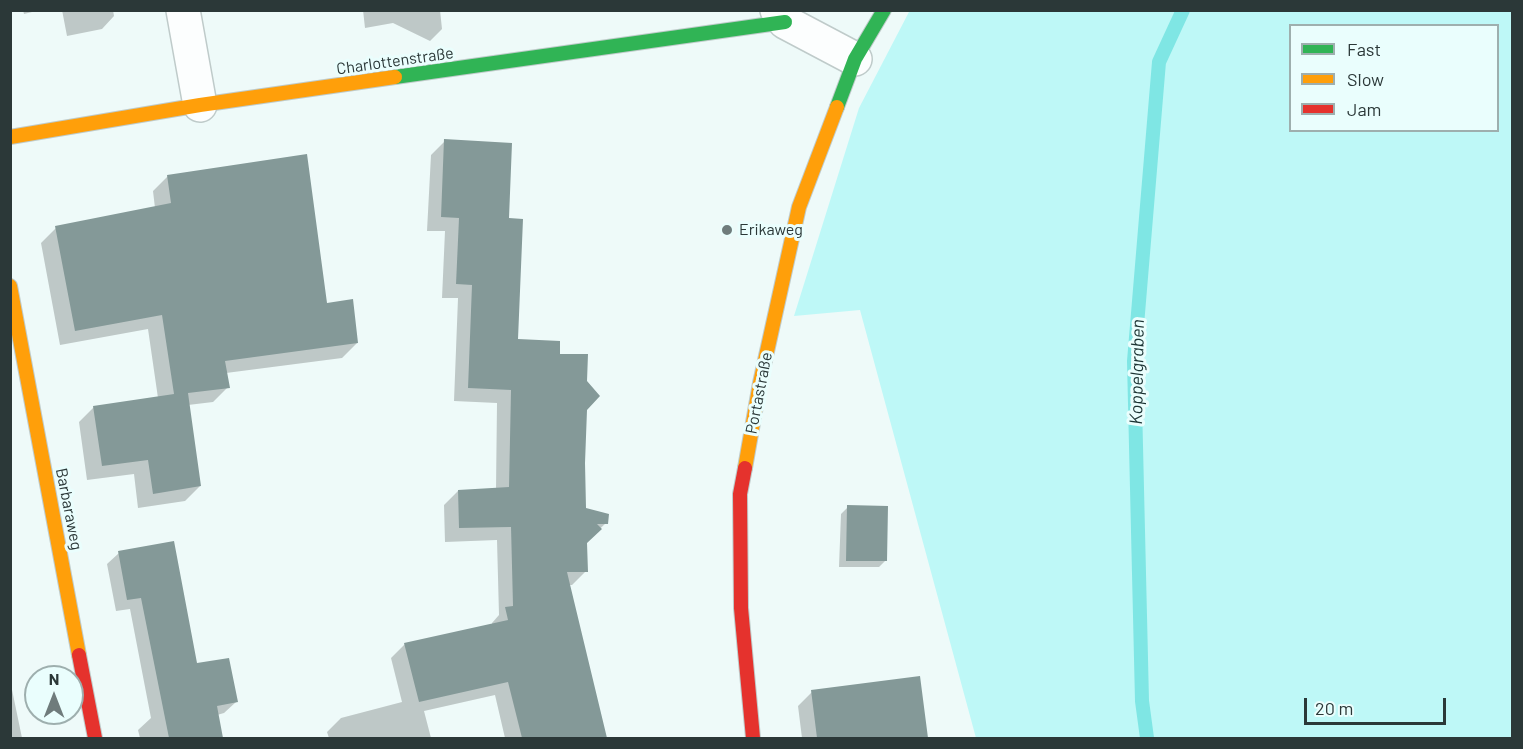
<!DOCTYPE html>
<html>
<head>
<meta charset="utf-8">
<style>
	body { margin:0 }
	#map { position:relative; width:1523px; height:749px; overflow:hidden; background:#eefaf9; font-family:Barlow,sans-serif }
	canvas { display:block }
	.frame { position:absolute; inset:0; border:12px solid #2b3838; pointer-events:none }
	.legend { position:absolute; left:1289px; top:24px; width:210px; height:108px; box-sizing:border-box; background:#eafefd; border:2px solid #9eafae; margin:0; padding:8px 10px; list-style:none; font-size:18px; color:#2b3838 }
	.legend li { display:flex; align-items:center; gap:12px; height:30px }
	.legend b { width:30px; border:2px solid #9eafae }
	.north { position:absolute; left:24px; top:665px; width:60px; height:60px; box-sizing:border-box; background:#eafefd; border:2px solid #9eafae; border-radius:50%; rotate:0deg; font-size:16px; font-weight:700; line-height:24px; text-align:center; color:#2b3838 }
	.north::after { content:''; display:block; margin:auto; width:21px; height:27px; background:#6f7c7c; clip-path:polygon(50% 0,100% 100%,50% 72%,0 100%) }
	.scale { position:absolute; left:1304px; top:698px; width:142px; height:27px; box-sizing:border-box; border:3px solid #2b3838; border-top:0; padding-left:8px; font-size:18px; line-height:21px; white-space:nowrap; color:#2b3838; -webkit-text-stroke:4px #eafefd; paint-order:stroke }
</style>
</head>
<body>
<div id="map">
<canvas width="1523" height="749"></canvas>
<div class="frame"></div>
<ul class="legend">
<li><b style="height:8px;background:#30b455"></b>Fast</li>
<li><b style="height:8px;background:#ff9f0a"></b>Slow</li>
<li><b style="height:8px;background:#e5322d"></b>Jam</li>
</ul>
<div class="north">N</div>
<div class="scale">20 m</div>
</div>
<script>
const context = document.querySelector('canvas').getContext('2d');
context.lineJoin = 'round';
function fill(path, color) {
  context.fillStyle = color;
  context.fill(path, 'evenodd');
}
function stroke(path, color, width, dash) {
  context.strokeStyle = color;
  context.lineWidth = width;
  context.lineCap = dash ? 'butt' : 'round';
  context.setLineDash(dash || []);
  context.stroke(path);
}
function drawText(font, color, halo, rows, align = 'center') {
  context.font = font + ' Barlow,sans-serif';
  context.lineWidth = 6;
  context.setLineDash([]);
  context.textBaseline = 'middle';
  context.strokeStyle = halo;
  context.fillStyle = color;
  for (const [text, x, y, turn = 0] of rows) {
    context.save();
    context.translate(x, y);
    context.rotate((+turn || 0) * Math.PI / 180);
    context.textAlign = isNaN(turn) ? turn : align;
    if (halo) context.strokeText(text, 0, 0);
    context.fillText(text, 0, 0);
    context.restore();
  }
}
fill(new Path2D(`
	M 910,10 L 1512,11 L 1512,738 L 976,738 L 860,310 L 794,316 L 859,108 ZM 1290,26 L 1498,26 L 1498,130 L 1290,130 Z`), '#bef8f7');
fill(new Path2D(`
	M 23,10 L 40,10 L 24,14 Z
	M 62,10 L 113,10 L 114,16 L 102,29 L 67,36 Z
	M 363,10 L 440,10 L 442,29 L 430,41 L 393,23 L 365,28 Z
	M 445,141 L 507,220 L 516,340 L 558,355 L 585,409 L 583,463 L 585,509 L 606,523 L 585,543 L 586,571 L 572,585 L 569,585 L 604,734 L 600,738 L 505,738 L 495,695 L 424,711 L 431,738 L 329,738 L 327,732 L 341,718 L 402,702 L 391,658 L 405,644 L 492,625 L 492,623 L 499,615 L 497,540 L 445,542 L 444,505 L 458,491 L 496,489 L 497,403 L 454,401 L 458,298 L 442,298 L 445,231 L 427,231 L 431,155 Z
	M 168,176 L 326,304 L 357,343 L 342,358 L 226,373 L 228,387 L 213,402 L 188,405 L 200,486 L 185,501 L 138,508 L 134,474 L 87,480 L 79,422 L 94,407 L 158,398 L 148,329 L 60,345 L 41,243 L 56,228 L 155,208 L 153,191 Z
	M 848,507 L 886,560 L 879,567 L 839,567 L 841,514 Z
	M 119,553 L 196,665 L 236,702 L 224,713 L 217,715 L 221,738 L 140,738 L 138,730 L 151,718 L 130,609 L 116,611 L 107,564 Z
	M 919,678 L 927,738 L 802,738 L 798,706 L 812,692 Z
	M 10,680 L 22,738 L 10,738 Z`), '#0003');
stroke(new Path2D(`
	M 1147,738 L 1142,701 L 1134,361 L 1159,62 L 1183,10`), '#7fe6e4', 14);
fill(new Path2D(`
	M 444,139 L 512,143 L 509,218 L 523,219 L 518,339 L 560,341 L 560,354 L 588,354 L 587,381 L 600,396 L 587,410 L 585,463 L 586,508 L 609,514 L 608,524 L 597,524 L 602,529 L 587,543 L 588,572 L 567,572 L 607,738 L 522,738 L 508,682 L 419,702 L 404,643 L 508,620 L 505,607 L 513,606 L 511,527 L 459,528 L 458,490 L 509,487 L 511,390 L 468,388 L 472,285 L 456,284 L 459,218 L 441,217 Z
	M 307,154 L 327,303 L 353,299 L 358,343 L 225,361 L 230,388 L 188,393 L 201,486 L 153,494 L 148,460 L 102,466 L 93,406 L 174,394 L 162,315 L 75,331 L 55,226 L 171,203 L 167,175 Z
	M 847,505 L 888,506 L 887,561 L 846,561 Z
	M 174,541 L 197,663 L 229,658 L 238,702 L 217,706 L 223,738 L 169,738 L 141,598 L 127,600 L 118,551 Z
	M 920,676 L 928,738 L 817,738 L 811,690 Z`), '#849998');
const street = new Path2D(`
	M 183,10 L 200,105
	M 777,10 L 785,22 L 855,59`);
const fast = new Path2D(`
	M 395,77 L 785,22
	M 837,107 L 855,59 L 884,10`);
const slow = new Path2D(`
	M 10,137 L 200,105 L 395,77
	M 10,286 L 79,655
	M 745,468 L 760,383 L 799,207 L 837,107`);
const jam = new Path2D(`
	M 745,468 L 740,494 L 741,608 L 753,738
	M 79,655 L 95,738`);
stroke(street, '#bfcbca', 36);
stroke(fast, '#bfcbca', 16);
stroke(slow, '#bfcbca', 16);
stroke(jam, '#bfcbca', 16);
stroke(street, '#fcfefe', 33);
stroke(fast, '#30b455', 14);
stroke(slow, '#ff9f0a', 14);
stroke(jam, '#e5322d', 14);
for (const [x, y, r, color] of [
	[727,230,6,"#6f7c7c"]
]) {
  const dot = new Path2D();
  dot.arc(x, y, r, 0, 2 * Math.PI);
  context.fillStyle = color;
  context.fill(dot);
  stroke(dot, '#eafefd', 2);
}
drawText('16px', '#2b3838', '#eafefd', [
	["Charlottenstraße",395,61,-8],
	["Portastraße",759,393,-79],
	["Barbaraweg",69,509,79]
]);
drawText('16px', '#2b3838', '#eafefd', [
	["Erikaweg",739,230]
], 'left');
drawText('italic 18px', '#1b3333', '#eafefd', [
	["Koppelgraben",1137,372,-89]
]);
</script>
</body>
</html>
